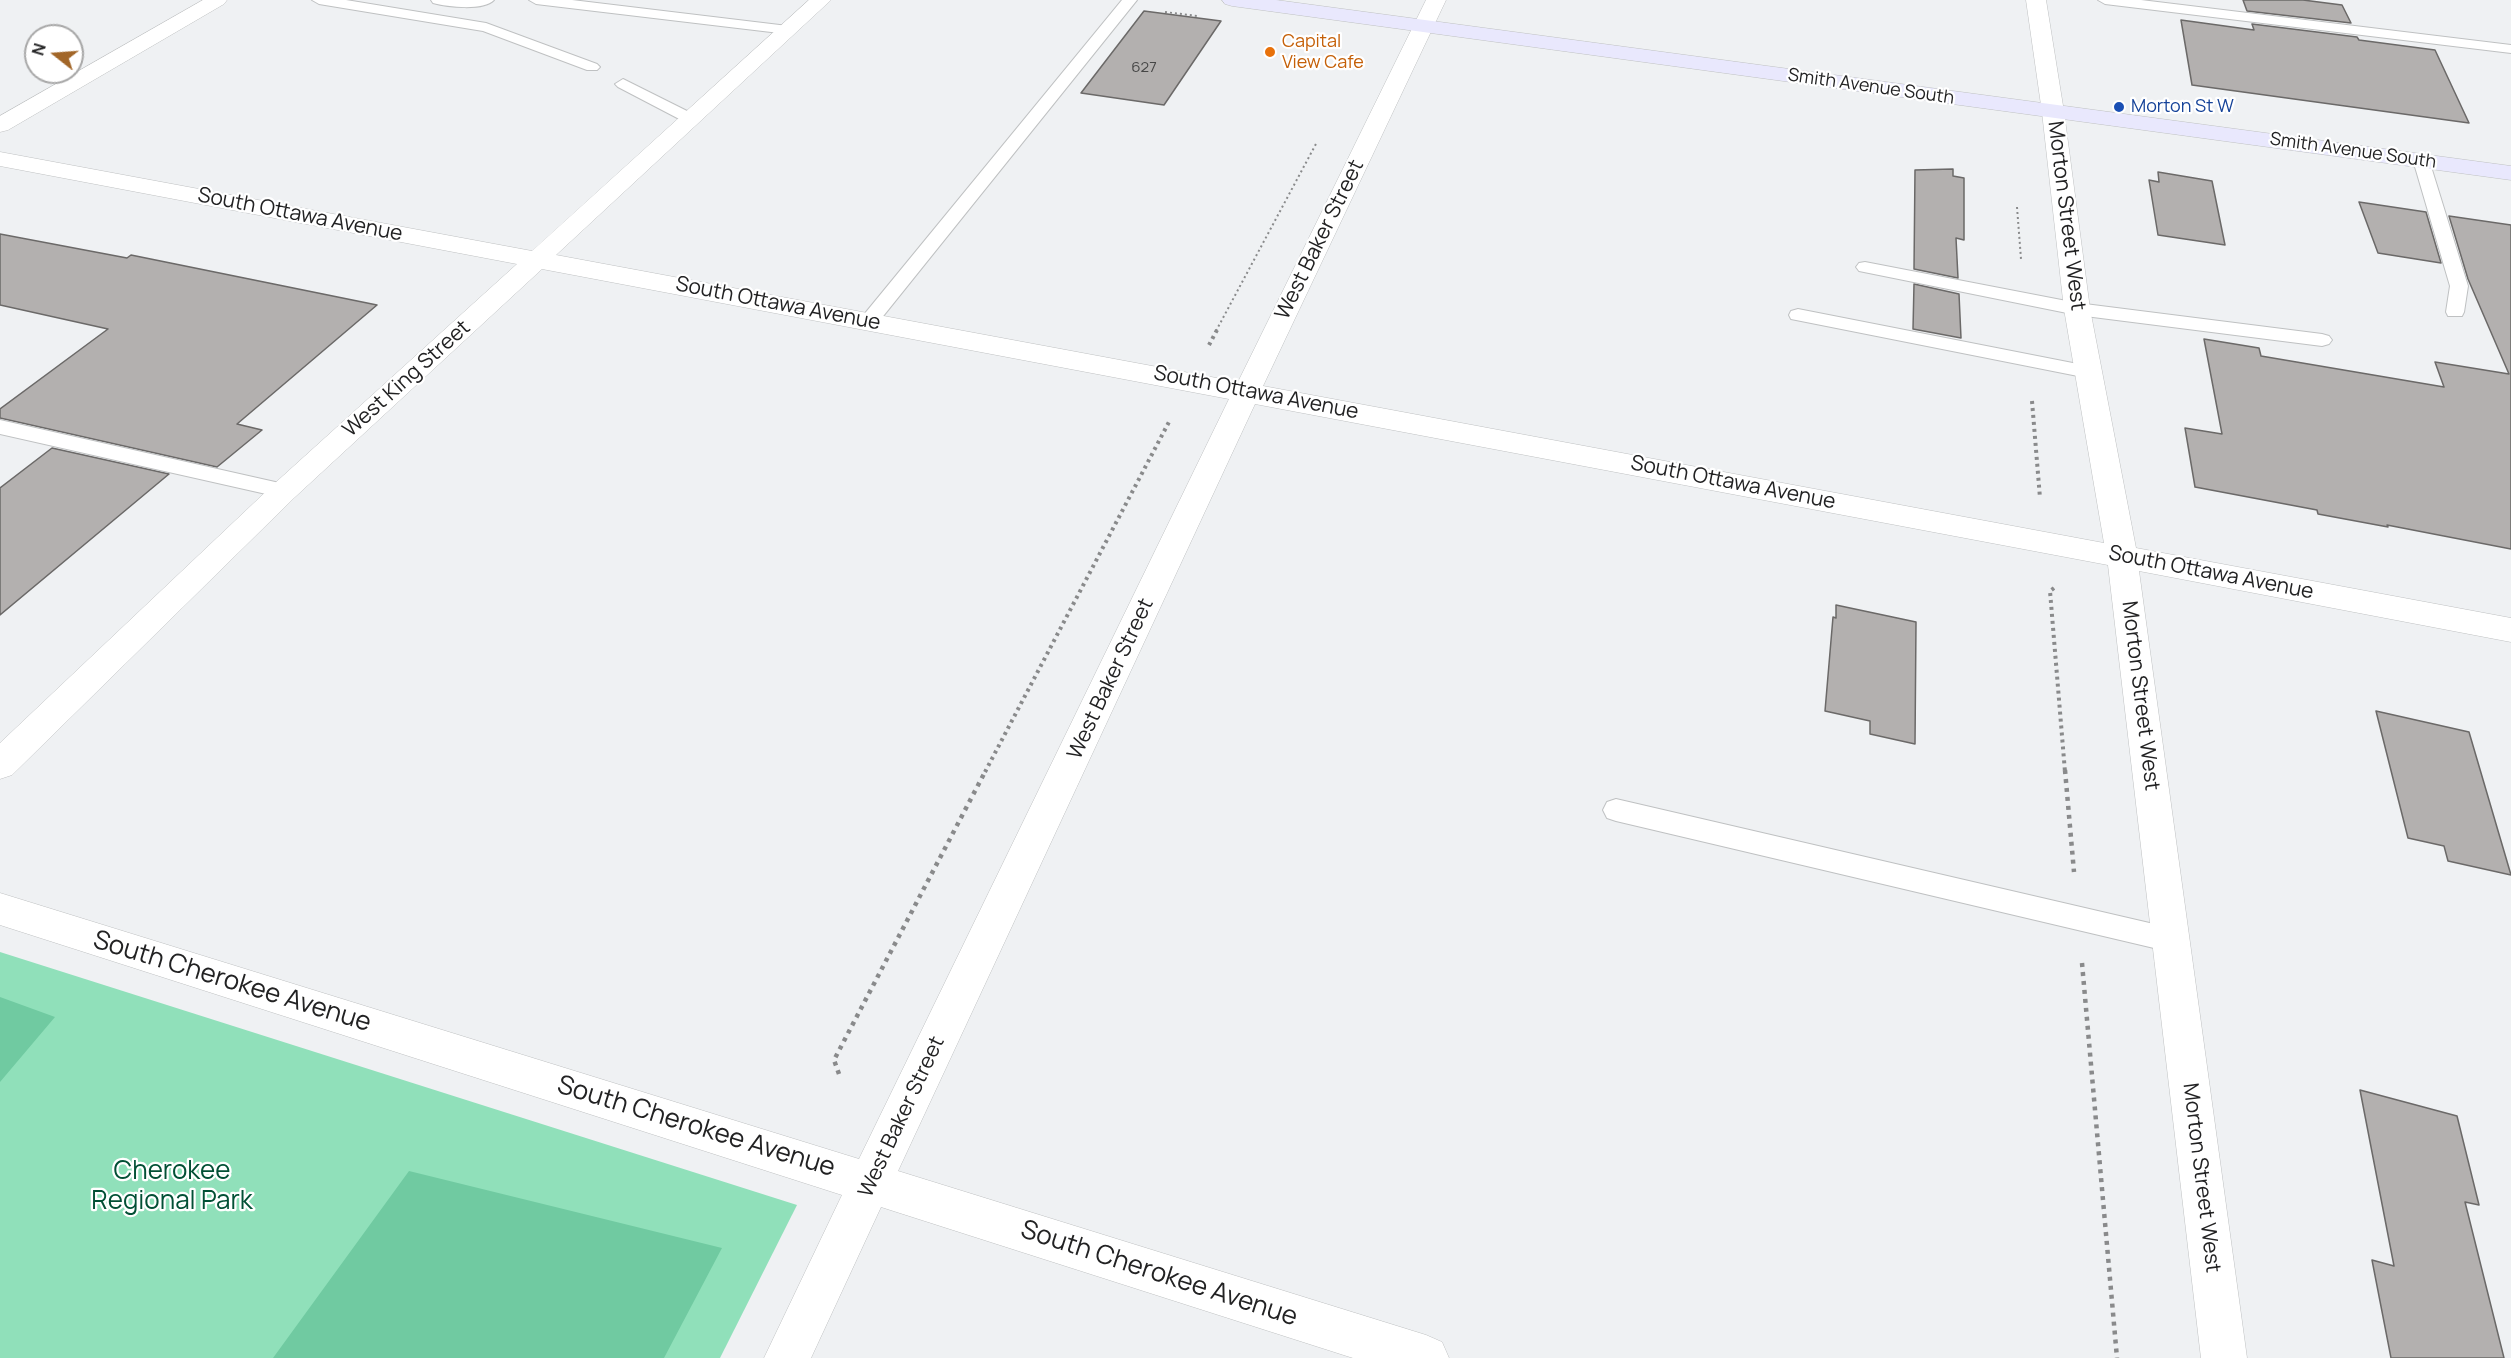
<!DOCTYPE html>
<html>
<head>
<meta charset="utf-8">
<style>
	body { margin:0 }
	#map { position:relative; width:2511px; height:1358px; overflow:hidden; background:#eff1f3; font-family:Manrope,sans-serif }
	canvas { display:block }
	.north { position:absolute; left:24px; top:24px; width:60px; height:60px; box-sizing:border-box; background:#fff; border:2px solid #a7a7a7; border-radius:50%; rotate:287deg; font-size:16px; font-weight:700; line-height:24px; text-align:center; color:#222223 }
	.north::after { content:''; display:block; margin:auto; width:21px; height:27px; background:#a26628; clip-path:polygon(50% 0,100% 100%,50% 72%,0 100%) }
</style>
</head>
<body>
<div id="map">
<canvas width="2511" height="1358"></canvas>
<div class="north">N</div>
</div>
<script>
const context = document.querySelector('canvas').getContext('2d');
context.lineJoin = 'round';
function fill(path, color) {
  context.fillStyle = color;
  context.fill(path, 'evenodd');
}
function stroke(path, color, width, dash) {
  context.strokeStyle = color;
  context.lineWidth = width;
  context.lineCap = dash ? 'butt' : 'round';
  context.setLineDash(dash || []);
  context.stroke(path);
}
function drawText(font, color, halo, rows, align = 'center') {
  context.font = font + ' Manrope,sans-serif';
  context.lineWidth = 4.5;
  context.setLineDash([]);
  context.textBaseline = 'middle';
  context.strokeStyle = halo;
  context.fillStyle = color;
  for (const [text, x, y, turn = 0] of rows) {
    context.save();
    context.translate(x, y);
    context.rotate((+turn || 0) * Math.PI / 180);
    context.textAlign = isNaN(turn) ? turn : align;
    if (halo) context.strokeText(text, 0, 0);
    context.fillText(text, 0, 0);
    context.restore();
  }
}
fill(new Path2D(`
	M 0,952 L 797,1205 L 720,1358 L 0,1358 Z`), '#90e0ba');
fill(new Path2D(`
	M 0,997 L 55,1017 L 0,1082 Z
	M 409,1171 L 722,1248 L 664,1358 L 273,1358 Z`), '#70caa1');
const building = new Path2D(`
	M 2243,0 L 2303,0 L 2342,5 L 2351,23 L 2247,11 Z
	M 1144,11 L 1221,21 L 1164,105 L 1081,93 Z
	M 2181,20 L 2254,30 L 2252,24 L 2357,37 L 2359,40 L 2435,50 L 2469,123 L 2192,85 Z
	M 1953,169 L 1953,176 L 1964,178 L 1964,240 L 1956,238 L 1958,278 L 1914,269 L 1915,170 Z
	M 2158,172 L 2212,181 L 2225,245 L 2158,235 L 2149,180 L 2159,182 Z
	M 2359,202 L 2426,212 L 2441,263 L 2378,253 Z
	M 2449,216 L 2511,225 L 2511,549 L 2387,525 L 2388,527 L 2318,514 L 2317,510 L 2195,487 L 2185,428 L 2222,434 L 2204,339 L 2259,348 L 2261,356 L 2444,387 L 2435,362 L 2509,374 L 2468,279 Z
	M 0,234 L 127,258 L 131,255 L 377,305 L 237,424 L 262,430 L 217,467 L 0,418 L 0,409 L 108,329 L 0,305 Z
	M 1914,284 L 1959,294 L 1961,338 L 1913,329 Z
	M 52,448 L 169,474 L 0,615 L 0,488 Z
	M 1836,605 L 1916,622 L 1915,744 L 1870,734 L 1870,721 L 1825,711 L 1833,617 L 1836,618 Z
	M 2376,711 L 2469,732 L 2511,875 L 2448,861 L 2444,846 L 2408,838 Z
	M 2360,1090 L 2457,1116 L 2479,1205 L 2465,1202 L 2504,1358 L 2391,1358 L 2372,1260 L 2394,1266 Z`);
fill(building, '#b3b0af');
stroke(building, '#6b6968', 1.5);
const lane = new Path2D(`
	M 312,0 L 346,0 L 486,23 L 597,64 L 600,67 L 597,70 L 587,70 L 483,31 L 319,4 Z
	M 431,0 L 494,0 C 484,11 447,7 433,3 Z
	M 529,0 L 572,0 L 788,26 L 795,30 L 788,34 L 536,4 Z
	M 1122,0 L 1137,0 L 876,325 L 862,325 L 860,321 L 862,317 Z
	M 2098,0 L 2141,0 L 2511,45 L 2511,53 L 2105,4 Z
	M 623,79 L 697,116 L 699,119 L 697,122 L 685,122 L 618,87 L 615,84 Z
	M 2421,155 L 2429,160 L 2468,286 L 2464,312 L 2462,316 L 2448,316 L 2446,312 L 2450,286 L 2413,160 Z
	M 1865,262 L 2077,303 L 2322,334 L 2329,336 L 2332,340 L 2329,344 L 2322,346 L 2077,315 L 1859,271 L 1856,267 L 1859,263 Z
	M 1798,309 L 2088,366 L 2095,368 L 2098,372 L 2095,376 L 2088,378 L 1791,319 L 1789,315 L 1791,311 Z
	M 0,420 L 284,484 L 292,486 L 295,491 L 292,496 L 284,498 L 0,434 Z
	M 1616,799 L 2171,928 L 2181,931 L 2185,940 L 2181,949 L 2171,952 L 1616,821 L 1607,818 L 1603,810 L 1607,802 Z`);
const street = new Path2D(`
	M 203,0 L 227,0 L 224,4 L 8,130 L 0,132 L 0,116 Z
	M 809,0 L 831,0 L 556,255 L 1238,382 L 1426,0 L 1446,0 L 1263,386 L 2104,543 L 2064,309 L 2042,112 L 2026,0 L 2046,0 L 2064,112 L 2090,309 L 2136,548 L 2511,618 L 2511,642 L 2139,571 L 2247,1358 L 2201,1358 L 2108,565 L 1255,404 L 898,1171 L 1426,1335 L 1442,1342 L 1449,1358 L 1353,1358 L 881,1207 L 811,1358 L 764,1358 L 842,1195 L 0,925 L 0,893 L 859,1159 L 1229,399 L 542,269 L 294,498 L 12,775 L 0,779 L 0,743 L 274,484 L 517,264 L 0,166 L 0,152 L 532,251 Z`);
const secondary = new Path2D(`
	M 1222,0 L 1276,0 L 2511,166 L 2511,180 L 1232,6 L 1225,4 Z`);
stroke(lane, '#bfc1c2', 2);
stroke(street, '#bfc1c2', 1);
stroke(secondary, '#bfc1c2', 1);
stroke(new Path2D(`
	M 1165,12 L 1197,16
	M 2017,207 L 2021,259
	M 1216,331 L 1317,142`), '#898a8b', 2, [2, 3]);
stroke(new Path2D(`
	M 1209,345 L 1217,330
	M 2032,401 L 2040,498
	M 2054,588 L 2050,591 L 2065,772
	M 985,772 L 1170,420`), '#898a8b', 4, [3, 4]);
stroke(new Path2D(`
	M 2065,770 L 2074,872
	M 2082,963 L 2117,1358
	M 839,1074 L 834,1060 L 986,770`), '#898a8b', 4.5, [4, 5]);
fill(lane, '#fff');
fill(street, '#fff');
fill(secondary, '#e9e8fd');
for (const [x, y, r, color] of [
	[1270,52,6,"#e8710a"],
	[2119,107,6,"#1a4fb4"]
]) {
  const dot = new Path2D();
  dot.arc(x, y, r, 0, 2 * Math.PI);
  context.fillStyle = color;
  context.fill(dot);
  stroke(dot, '#fff', 2);
}
drawText('15px', '#464646', null, [
	["627",1144,68]
]);
drawText('18px', '#c56008', '#fff', [
	["Capital",1282,42],
	["View Cafe",1282,63]
], 'left');
drawText('18px', '#222223', '#fff', [
	["Smith Avenue South",1871,87,8],
	["Smith Avenue South",2353,151,8]
]);
drawText('18px', '#164399', '#fff', [
	["Morton St W",2131,107]
], 'left');
drawText('21px', '#222223', '#fff', [
	["South Ottawa Avenue",300,215,11],
	["Morton Street West",2066,216,83],
	["West Baker Street",1320,240,-64],
	["South Ottawa Avenue",778,304,11],
	["West King Street",407,379,-42],
	["South Ottawa Avenue",1256,393,11],
	["South Ottawa Avenue",1733,483,11],
	["South Ottawa Avenue",2211,573,11],
	["West Baker Street",1111,679,-65],
	["Morton Street West",2140,696,83],
	["West Baker Street",902,1117,-65],
	["Morton Street West",2201,1178,83]
]);
drawText('26px', '#222223', '#fff', [
	["South Cherokee Avenue",232,982,17],
	["South Cherokee Avenue",696,1127,17],
	["South Cherokee Avenue",1159,1274,18]
]);
drawText('26px', '#025035', '#fff', [
	["Cherokee",172,1172],
	["Regional Park",172,1202]
]);
</script>
</body>
</html>
